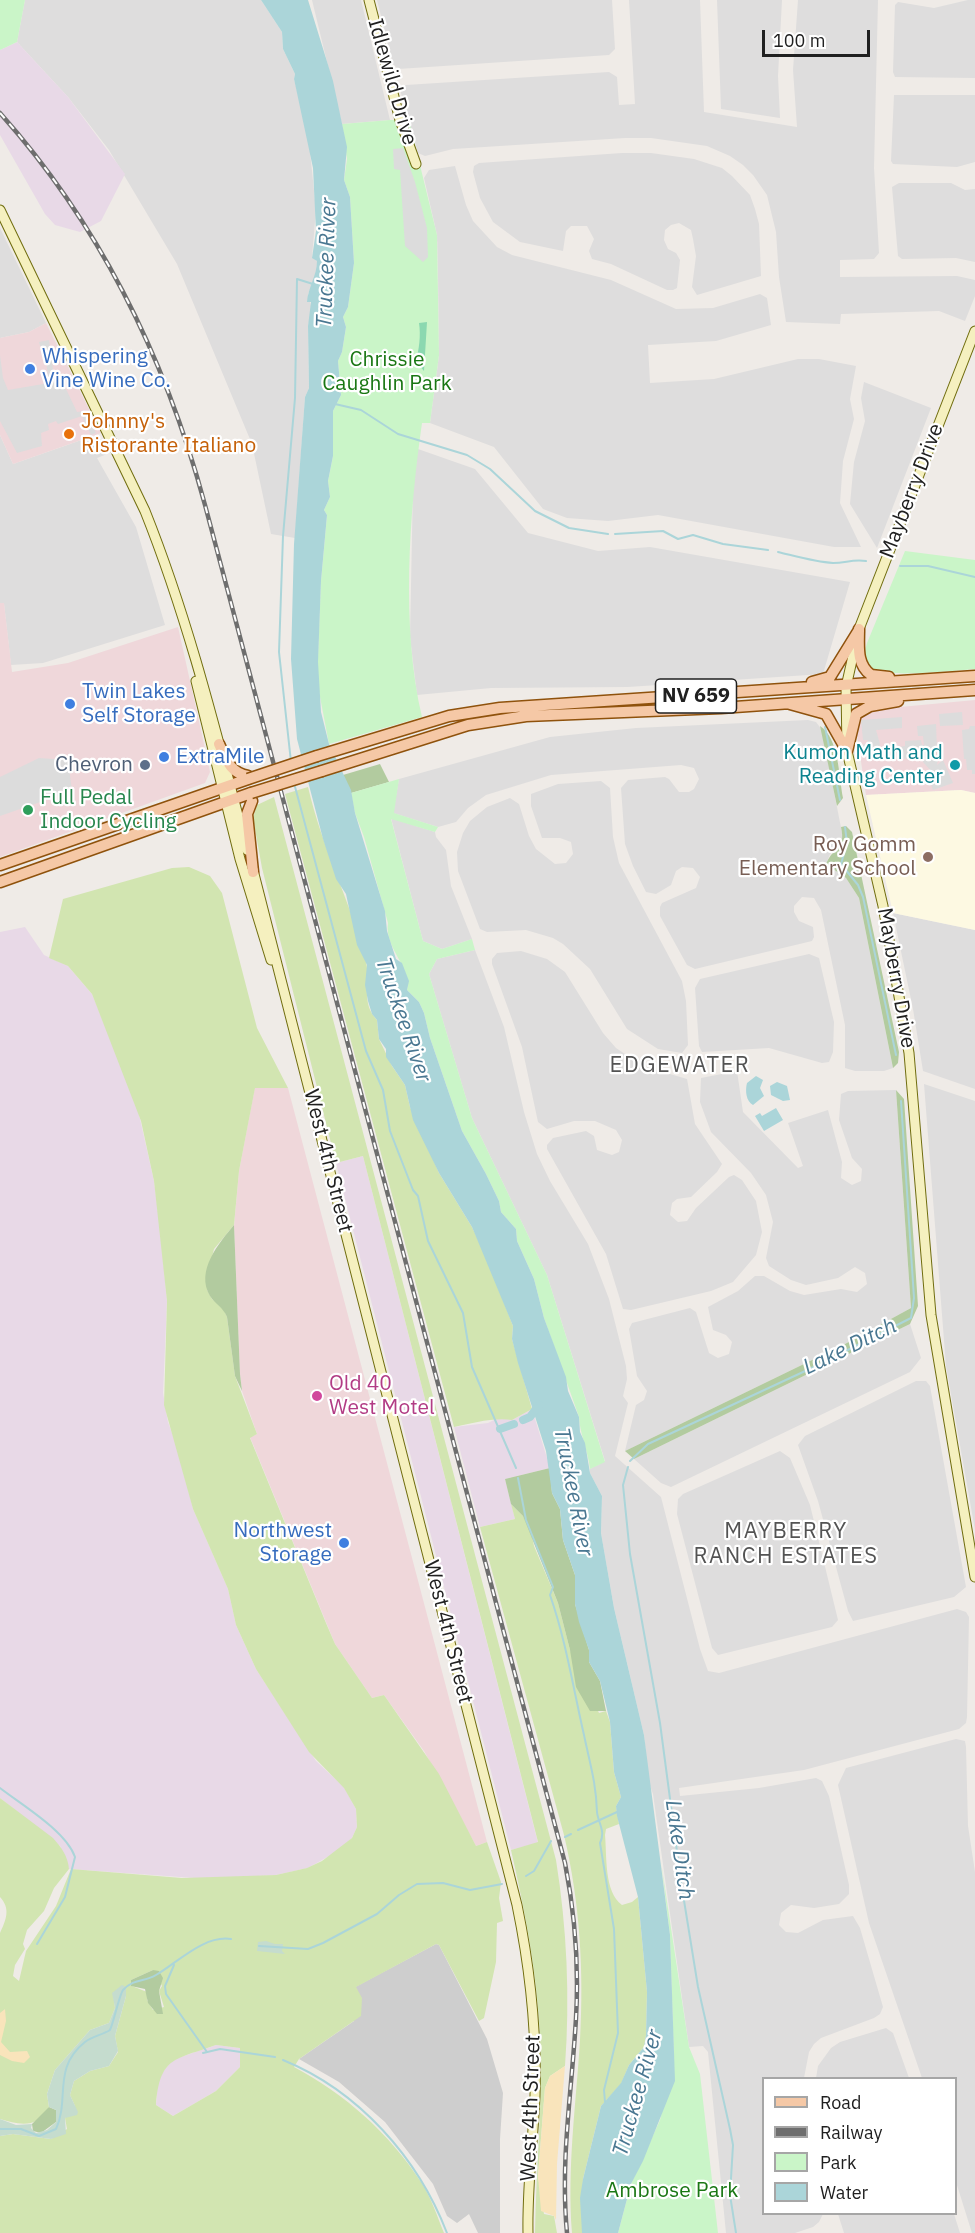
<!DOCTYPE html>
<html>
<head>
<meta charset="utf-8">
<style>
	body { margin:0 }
	#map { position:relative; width:975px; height:2233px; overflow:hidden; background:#efebe7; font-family:"IBM Plex Sans",sans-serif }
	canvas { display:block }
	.legend { position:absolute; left:762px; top:2077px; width:195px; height:138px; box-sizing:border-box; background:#fff; border:2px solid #a6a6a6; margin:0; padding:8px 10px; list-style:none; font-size:18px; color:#202020 }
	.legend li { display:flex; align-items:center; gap:12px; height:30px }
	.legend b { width:30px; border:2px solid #a6a6a6 }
	.scale { position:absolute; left:762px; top:30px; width:108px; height:27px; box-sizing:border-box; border:3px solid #202020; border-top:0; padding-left:8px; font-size:18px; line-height:21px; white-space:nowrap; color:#202020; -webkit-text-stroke:4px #fff; paint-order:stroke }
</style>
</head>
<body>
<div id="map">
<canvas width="975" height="2233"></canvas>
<ul class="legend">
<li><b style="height:8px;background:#f5c8a6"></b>Road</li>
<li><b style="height:8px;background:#6e6e6e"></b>Railway</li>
<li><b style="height:16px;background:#caf5c8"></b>Park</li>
<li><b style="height:16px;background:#abd5d9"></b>Water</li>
</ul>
<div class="scale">100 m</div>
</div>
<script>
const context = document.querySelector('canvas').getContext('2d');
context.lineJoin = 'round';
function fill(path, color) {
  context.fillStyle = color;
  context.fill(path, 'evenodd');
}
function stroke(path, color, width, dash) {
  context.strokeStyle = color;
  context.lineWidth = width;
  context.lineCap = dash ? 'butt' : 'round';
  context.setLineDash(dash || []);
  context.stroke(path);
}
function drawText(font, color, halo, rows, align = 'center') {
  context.font = font + ' "IBM Plex Sans",sans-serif';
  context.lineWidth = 4.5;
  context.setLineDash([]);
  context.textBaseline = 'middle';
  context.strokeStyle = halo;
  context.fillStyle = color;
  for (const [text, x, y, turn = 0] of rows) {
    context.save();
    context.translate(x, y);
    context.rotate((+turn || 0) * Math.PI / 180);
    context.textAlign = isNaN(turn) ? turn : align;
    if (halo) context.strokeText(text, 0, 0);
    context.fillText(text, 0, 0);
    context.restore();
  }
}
fill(new Path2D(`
	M 25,0 L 261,0 L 282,32 L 283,49 L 295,74 L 294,79 L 308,132 L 316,210 L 312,257 L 317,261 L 317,275 L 308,294 L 312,309 L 308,326 L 309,388 L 305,397 L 295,538 L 271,534 L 252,444 L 177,264 L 109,150 L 68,97 L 17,42 Z
	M 312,0 L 361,0 L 390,120 L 342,124 Z
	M 377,0 L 612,0 L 615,49 L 609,55 L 398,69 L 393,64 Z
	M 629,0 L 700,0 L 704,112 L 797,127 L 793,70 L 798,0 L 878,0 L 874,168 L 879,253 L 874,259 L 840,260 L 840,277 L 957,276 L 975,280 L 975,296 L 965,321 L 939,311 L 841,314 L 840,324 L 786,322 L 779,277 L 776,232 L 767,195 L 753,175 L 743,165 L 730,156 L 707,146 L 651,138 L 625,138 L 453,149 L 425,156 L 418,153 L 401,93 L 401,89 L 406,85 L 609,72 L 617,77 L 619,105 L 635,104 Z
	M 717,0 L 782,0 L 778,76 L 780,118 L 721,109 Z
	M 968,0 L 975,0 L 975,78 L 895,77 L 893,72 L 895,5 L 898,2 L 934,8 Z
	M 894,95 L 975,95 L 975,162 L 957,167 L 893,164 L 891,161 Z
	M 622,153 L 651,153 L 694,159 L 722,168 L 732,176 L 750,195 L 755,209 L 759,224 L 761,276 L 697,295 L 692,287 L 696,256 L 693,239 L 691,230 L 679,223 L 671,225 L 665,230 L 664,240 L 668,249 L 676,253 L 680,260 L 677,288 L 673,290 L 667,290 L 611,264 L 592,259 L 589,251 L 594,239 L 587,226 L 571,226 L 566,231 L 563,251 L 520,242 L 493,222 L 480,198 L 473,172 L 474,166 L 479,163 Z
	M 455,166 L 466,205 L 473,221 L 497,247 L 512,255 L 611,280 L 676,309 L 713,308 L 760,294 L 767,298 L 771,325 L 716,341 L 648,345 L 650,383 L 714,379 L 798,359 L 819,359 L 856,366 L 850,399 L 854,419 L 843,461 L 840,503 L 861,547 L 834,547 L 658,515 L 608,521 L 567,518 L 543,509 L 494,447 L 430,423 L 439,355 L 438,275 L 437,235 L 424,178 L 429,170 Z
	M 899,183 L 951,183 L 965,190 L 975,189 L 975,262 L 956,258 L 902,259 L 898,256 L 892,187 Z
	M 0,228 L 46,323 L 29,332 L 0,338 Z
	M 864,382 L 931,408 L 877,548 L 850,504 L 854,462 L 865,421 L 861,398 Z
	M 0,435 L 13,464 L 90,437 L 104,447 L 107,454 L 97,458 L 136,527 L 165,625 L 43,663 L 11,665 L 4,604 L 0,603 Z
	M 418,449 L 475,469 L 528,533 L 598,551 L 650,547 L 850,582 L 823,674 L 628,687 L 491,688 L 417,695 L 410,637 L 413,484 Z
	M 808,720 L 816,722 L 822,730 L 843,838 L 840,847 L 830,854 L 826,864 L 846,878 L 859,898 L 893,1068 L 884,1071 L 855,1071 L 845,1068 L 845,1025 L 821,910 L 814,898 L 802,897 L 794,906 L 794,912 L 799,921 L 813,927 L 814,937 L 812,941 L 695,969 L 687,965 L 660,916 L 660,907 L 662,903 L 696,888 L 700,877 L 693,868 L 682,867 L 676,871 L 671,885 L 656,894 L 646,892 L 633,866 L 625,844 L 621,788 L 628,780 L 665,777 L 669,779 L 679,792 L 689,792 L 694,789 L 699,779 L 694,768 L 681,765 L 551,775 L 486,795 L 468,808 L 456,822 L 438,827 L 393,813 L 399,779 L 550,737 L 636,728 Z
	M 601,781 L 610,788 L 613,837 L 619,863 L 682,981 L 686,1001 L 688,1045 L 682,1053 L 658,1049 L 627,1029 L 590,969 L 563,944 L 553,938 L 526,930 L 487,932 L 480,929 L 458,871 L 457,852 L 463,833 L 470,821 L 487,807 L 510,798 L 519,804 L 529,836 L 536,849 L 555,864 L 566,863 L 573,854 L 571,842 L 560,838 L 542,838 L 531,806 L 531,794 L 558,784 Z
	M 391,818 L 435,832 L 436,837 L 446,850 L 451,886 L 472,939 L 442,949 L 423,941 Z
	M 893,913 L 975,930 L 975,1089 L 923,1071 L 913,1009 Z
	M 475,950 L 504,1027 L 524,1112 L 537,1154 L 550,1181 L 588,1244 L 609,1299 L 626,1366 L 627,1379 L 623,1396 L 628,1403 L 615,1456 L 661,1497 L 700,1649 L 708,1671 L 719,1673 L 957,1609 L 966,1612 L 969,1617 L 967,1717 L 966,1723 L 959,1729 L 804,1770 L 679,1788 L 680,1796 L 759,1788 L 816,1778 L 822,1781 L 829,1796 L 849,1885 L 849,1894 L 839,1904 L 814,1908 L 791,1905 L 781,1913 L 779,1925 L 786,1932 L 798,1933 L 823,1920 L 853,1916 L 860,1928 L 883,2007 L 880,2014 L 874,2018 L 821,2038 L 814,2044 L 809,2052 L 804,2078 L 764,2078 L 764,2214 L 823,2214 L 819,2222 L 813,2227 L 795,2233 L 726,2233 L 708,2052 L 703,2046 L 689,2047 L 653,1794 L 649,1783 L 644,1735 L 614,1608 L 601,1533 L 602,1496 L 590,1473 L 590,1469 L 605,1461 L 547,1275 L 472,1118 L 429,974 L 437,959 Z
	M 521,951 L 547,959 L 565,972 L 603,1033 L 616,1048 L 643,1066 L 687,1079 L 695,1124 L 722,1164 L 717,1172 L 691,1197 L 677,1199 L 672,1203 L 670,1215 L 678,1222 L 687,1221 L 696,1208 L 729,1177 L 734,1175 L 742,1180 L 756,1201 L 762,1232 L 756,1255 L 733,1282 L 711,1291 L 631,1310 L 623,1309 L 606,1254 L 547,1149 L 547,1145 L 553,1138 L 586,1131 L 594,1136 L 597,1150 L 612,1155 L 619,1152 L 622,1140 L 616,1130 L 595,1121 L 574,1121 L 547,1129 L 538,1122 L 522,1047 L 492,964 L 492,959 L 497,953 Z
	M 809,954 L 819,958 L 834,1022 L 833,1052 L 829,1062 L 822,1063 L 769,1048 L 702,1052 L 699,1046 L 695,988 L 700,979 Z
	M 737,1071 L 743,1112 L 798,1168 L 803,1166 L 788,1123 L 828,1110 L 842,1162 L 841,1178 L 852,1185 L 861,1181 L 862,1169 L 852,1158 L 839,1120 L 841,1094 L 848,1091 L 896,1090 L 911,1308 L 845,1344 L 625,1451 L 636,1405 L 644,1400 L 647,1391 L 637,1376 L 629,1329 L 632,1323 L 690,1308 L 696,1312 L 709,1353 L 718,1358 L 729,1354 L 732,1342 L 726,1335 L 713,1330 L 708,1307 L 738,1291 L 755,1276 L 764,1276 L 790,1291 L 804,1295 L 841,1289 L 857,1292 L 867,1284 L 865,1273 L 855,1267 L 838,1278 L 806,1285 L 791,1280 L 769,1266 L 766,1258 L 773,1222 L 766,1195 L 751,1173 L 711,1132 L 700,1102 L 701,1078 Z
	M 924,1084 L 975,1101 L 975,1530 L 946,1366 Z
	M 910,1324 L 921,1358 L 910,1372 L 671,1487 L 661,1483 L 634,1459 Z
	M 916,1381 L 926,1381 L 930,1386 L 966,1587 L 954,1597 L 853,1621 L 848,1611 L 818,1501 L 798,1445 L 805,1436 Z
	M 780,1451 L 790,1458 L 810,1505 L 838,1620 L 832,1627 L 718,1655 L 712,1648 L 677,1514 L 678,1499 L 683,1494 Z
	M 956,1739 L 965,1741 L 966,1747 L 968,1826 L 975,1872 L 975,2233 L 972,2233 L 956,2182 L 956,2078 L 922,2078 L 869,1923 L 838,1785 L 846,1768 Z
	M 886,2028 L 893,2033 L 909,2078 L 816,2078 L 818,2066 L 831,2048 L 840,2042 Z
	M 838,2214 L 954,2214 L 960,2233 L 844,2233 Z`), '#dedddd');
fill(new Path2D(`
	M 46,323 L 101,433 L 13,464 L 0,435 L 0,338 L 29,332 Z
	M 0,603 L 4,603 L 12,672 L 68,663 L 178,627 L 208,762 L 210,772 L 205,783 L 0,857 Z
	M 975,700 L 975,793 L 961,790 L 866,795 L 856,728 L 858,717 L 868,710 Z
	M 255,1087 L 288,1088 L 487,1842 L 476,1846 L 424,1751 L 384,1695 L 372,1698 L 335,1644 L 250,1437 L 257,1434 L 242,1391 L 240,1374 L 234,1226 L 239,1171 Z`), '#efd7da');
fill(new Path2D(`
	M 17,42 L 68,97 L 125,174 L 101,221 L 80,232 L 55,225 L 45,214 L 0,135 L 0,50 Z
	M 25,927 L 44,955 L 68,966 L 92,994 L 136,1101 L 154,1181 L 161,1235 L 167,1301 L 163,1393 L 168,1422 L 179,1452 L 193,1509 L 228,1589 L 236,1625 L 256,1669 L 316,1761 L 344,1787 L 356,1809 L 357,1827 L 352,1838 L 338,1851 L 308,1868 L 276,1875 L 208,1879 L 69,1869 L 60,1846 L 0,1798 L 0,932 Z
	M 363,1156 L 538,1843 L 511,1850 L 336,1163 Z
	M 532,1409 L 550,1468 L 505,1479 L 515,1519 L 480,1527 L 454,1427 L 488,1423 L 500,1417 L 512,1420 Z
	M 216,2045 L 240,2048 L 240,2067 L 216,2091 L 173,2116 L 156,2105 L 158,2078 L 172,2060 Z`), '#e8d9e7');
fill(new Path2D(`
	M 961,790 L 975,793 L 975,930 L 893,913 L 866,795 Z`), '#fdf9e2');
fill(new Path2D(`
	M 436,1944 L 439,1945 L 487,2039 L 503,2093 L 500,2139 L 500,2233 L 478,2233 L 469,2214 L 457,2223 L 447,2216 L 433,2184 L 385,2122 L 339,2082 L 299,2059 L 354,2021 L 355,1987 Z`), '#cecece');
fill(new Path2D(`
	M 308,787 C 322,848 351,902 366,962 C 371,982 360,1002 377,1020 L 379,1039 L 392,1066 L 405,1085 L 410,1107 L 439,1173 L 472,1227 L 488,1261 L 513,1326 L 512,1339 L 532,1409 L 512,1420 C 495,1417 472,1423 454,1427 L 285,794 Z
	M 274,797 L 556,1860 C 567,1929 570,1997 565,2066 L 550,2076 L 545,2088 L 538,2176 L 544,2214 L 554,2216 L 557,2233 L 535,2233 C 536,2167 543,2102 540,2036 C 537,1973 525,1911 511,1850 L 538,1842 L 363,1156 L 336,1163 L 262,868 L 253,818 L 257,805 Z
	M 189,867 L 210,876 L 222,893 L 257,1028 L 288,1088 L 255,1088 L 239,1171 L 234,1225 L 214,1249 L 207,1277 L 207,1290 L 212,1299 L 223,1308 L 227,1317 L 235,1376 L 257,1434 L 250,1438 L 326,1623 L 335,1644 L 372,1698 L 384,1695 L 439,1774 L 476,1846 L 487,1842 L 501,1882 L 499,1898 L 503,1921 L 497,1923 L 496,1962 L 484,2018 L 479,2021 L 439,1945 L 436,1944 L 356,1987 L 362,1998 L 361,2016 L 299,2059 L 294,2067 C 345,2094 389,2133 421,2182 C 431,2197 437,2216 444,2233 L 0,2233 L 0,2136 L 13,2134 L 51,2139 L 67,2129 L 65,2118 L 75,2106 L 70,2095 L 74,2081 L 90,2071 L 109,2066 L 118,2052 L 115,2036 L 126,1996 L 126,1987 L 113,1993 L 115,2008 L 109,2023 L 90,2030 L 55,2070 L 47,2094 L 49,2107 C 38,2129 19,2125 0,2119 L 0,1933 C 6,1920 11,1909 0,1897 L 0,1798 L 53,1838 C 61,1847 68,1856 69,1869 L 54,1888 L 44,1911 L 27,1930 L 23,1944 L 25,1949 L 15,1965 L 13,1976 L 19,1981 L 26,1951 L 56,1906 L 71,1869 L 182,1878 L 276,1875 L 307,1868 L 322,1861 L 352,1838 L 357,1827 L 356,1809 L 344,1788 L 309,1752 L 256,1669 L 236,1625 L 228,1589 L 193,1509 L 164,1405 L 167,1301 L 154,1181 L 141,1121 L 92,994 L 68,966 L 49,958 L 63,899 L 172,868 ZM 153,1970 L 162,1986 L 159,1991 L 164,2007 L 153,2010 L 147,2000 L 147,1992 L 132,1986 L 131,1980 ZM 216,2045 L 240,2048 L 240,2067 L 216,2091 L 173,2116 L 156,2105 C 160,2056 175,2060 216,2045 Z
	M 511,1504 L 523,1516 L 531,1532 L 534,1546 L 558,1603 L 570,1650 L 599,1713 L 606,1711 L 610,1722 L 614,1772 L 621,1797 L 616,1806 L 619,1824 L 606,1829 L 605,1835 C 607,1856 604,1892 622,1905 L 632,1902 L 638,1897 L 647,1992 L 646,2035 L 644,2047 L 629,2065 L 621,2084 L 601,2106 L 583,2179 L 582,2233 L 572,2233 C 567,2168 576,2105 580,2040 C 584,1971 580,1903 564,1835 L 480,1527 L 515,1519 Z`), '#d2e5b1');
fill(new Path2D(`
	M 820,726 C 839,738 839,777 843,798 L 837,806 Z
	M 380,764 L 389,782 L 351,793 L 343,775 Z
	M 846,826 L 852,832 L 899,1052 L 898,1063 L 893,1068 L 859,898 L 846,878 L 826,864 C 834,845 846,851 841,827 Z
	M 896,1090 L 904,1099 L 918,1306 L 910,1324 L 634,1459 L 625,1451 L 845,1344 L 911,1308 Z
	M 234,1225 L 240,1374 L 242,1391 L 235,1376 L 227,1317 C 223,1307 215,1304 210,1296 C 195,1271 219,1243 234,1225 Z
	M 550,1468 L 552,1493 L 560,1509 L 563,1540 L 575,1575 L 575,1604 L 589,1650 L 589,1662 L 600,1681 L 606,1711 L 590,1711 L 576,1687 L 570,1650 L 558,1603 L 523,1516 L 511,1504 L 505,1479 Z
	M 153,1970 L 159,1971 L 163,1978 L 159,1991 L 163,2014 L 157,2014 L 148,2003 L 145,1989 L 131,1986 L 131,1980 Z
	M 49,2107 L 56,2110 L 56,2122 L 41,2133 L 33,2131 L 32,2124 Z`), '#b2cb9f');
fill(new Path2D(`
	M 266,1941 L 275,1944 L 283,1944 L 282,1951 L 285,1954 L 257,1951 L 258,1942 Z
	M 122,1985 L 126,1987 L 126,1996 L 115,2036 L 118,2051 L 109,2066 L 90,2071 L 74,2081 L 70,2095 L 78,2112 L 77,2115 L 65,2118 L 66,2134 L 51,2139 L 13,2134 L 0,2136 L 0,2119 L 16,2125 L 32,2124 L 31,2128 L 36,2133 L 47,2130 L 56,2122 L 56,2110 L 49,2107 L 47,2094 L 55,2070 L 90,2030 L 109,2023 L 115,2008 L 112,1993 Z`), '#c5dcce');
fill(new Path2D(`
	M 5,2009 L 6,2021 L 1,2042 L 10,2052 L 27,2051 L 30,2057 L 24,2063 L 12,2061 L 0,2055 L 0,2013 Z
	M 565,2066 L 557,2164 L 556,2220 L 554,2216 L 541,2211 L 538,2176 L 545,2088 L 550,2076 Z`), '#f9e4bb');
fill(new Path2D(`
	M 0,0 L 25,0 L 17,42 L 0,50 Z
	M 390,120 L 409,120 L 437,235 L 439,355 L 430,423 L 422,423 C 409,514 401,628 422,717 L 329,744 L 317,681 L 321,581 L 327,515 L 324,510 L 330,497 L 328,481 L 333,456 L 333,411 L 341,395 L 338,361 L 342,352 L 346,327 L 343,317 L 348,307 L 354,263 L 350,197 L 344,180 L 347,159 L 342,124 Z
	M 905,551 L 975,560 L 975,669 C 958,670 876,680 867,666 C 863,659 865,650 867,643 Z
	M 399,779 L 394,813 L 438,827 L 435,832 L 391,819 L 423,941 L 442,949 L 472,939 L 475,950 L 437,959 L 429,974 L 472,1118 L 547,1275 L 605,1462 L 590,1469 C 588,1451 580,1435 579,1417 L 544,1318 L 534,1279 L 517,1241 L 516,1229 L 501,1212 L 499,1201 L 486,1174 L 462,1131 L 430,1038 L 424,1013 L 419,1002 L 407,990 C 413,969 384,948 388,923 L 364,837 L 355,813 L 351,793 Z
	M 661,1862 L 689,2047 L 700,2074 L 718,2233 L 618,2233 L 631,2184 L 660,2120 L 674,2061 L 670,1935 Z`), '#caf5c8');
fill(new Path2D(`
	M 427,322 L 424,371 L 416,361 C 419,350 421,335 419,323 Z`), '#8bd8b0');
fill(new Path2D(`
	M 403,148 L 415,182 L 427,228 L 428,257 L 423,262 L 405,246 L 400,170 L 394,169 L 393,149 Z
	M 49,340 L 55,384 L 66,389 L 77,412 L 86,411 L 96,433 L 91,435 L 82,416 L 58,424 L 56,421 L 48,424 L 49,430 L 41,433 L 42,446 L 17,453 L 0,421 L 0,355 L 3,378 L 8,390 L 49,383 L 44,346 L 40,346 L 39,342 Z
	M 962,712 L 963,725 L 940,726 L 939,714 Z
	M 902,717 L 902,728 L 876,730 L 880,744 L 877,751 L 873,749 L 863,754 L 861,745 L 867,744 L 868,740 L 863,740 L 861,720 Z
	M 936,724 L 937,749 L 930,752 L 938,759 L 937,765 L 943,760 L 953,783 L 933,790 L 928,775 L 933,773 L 923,762 L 925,752 L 922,752 L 922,757 L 901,759 L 899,747 L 905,746 L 905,741 L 921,740 L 922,745 L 924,745 L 923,736 L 918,736 L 917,726 Z
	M 970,726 L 975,726 L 975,774 L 972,774 L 972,770 L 967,770 L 966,759 L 964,759 L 962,730 L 969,729 Z
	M 39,758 L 68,760 L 72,791 L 0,816 L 0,777 Z`), '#dcdcdc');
fill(new Path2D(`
	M 261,0 L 308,0 L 333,81 L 347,147 L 344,180 L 350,197 L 354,263 L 348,307 L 343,317 L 346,327 L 342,352 L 338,361 L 341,395 L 333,411 L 333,456 L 328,481 L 330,497 L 324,510 L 327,515 L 321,581 L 318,662 L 321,712 L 329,744 L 351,790 L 355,813 L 385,911 L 387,931 L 396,959 L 402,963 L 409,981 L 407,990 L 419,1002 L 424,1013 L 430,1038 L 462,1131 L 486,1174 L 499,1201 L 501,1212 L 516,1229 L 517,1241 L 534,1279 L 544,1318 L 566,1377 L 568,1391 L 579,1417 L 580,1432 L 585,1443 L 590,1473 L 602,1496 L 601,1533 L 614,1608 L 644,1735 L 670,1935 L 675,2081 L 643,2161 L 631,2184 L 618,2233 L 582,2233 L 580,2198 L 583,2179 L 601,2106 L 621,2083 L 629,2065 L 644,2047 L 646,2035 L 647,1992 L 638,1897 L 617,1816 L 616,1806 L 621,1797 L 614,1772 L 610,1722 L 600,1681 L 589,1662 L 589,1650 L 579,1622 L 575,1604 L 575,1575 L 563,1540 L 560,1509 L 552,1493 L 546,1451 L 518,1363 L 512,1339 L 513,1326 L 472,1227 L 439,1173 L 413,1120 L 405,1085 L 386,1057 L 386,1049 L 379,1039 L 377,1020 L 372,1014 L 368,1001 L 365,985 L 367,965 L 357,945 L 346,894 L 336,879 L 323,839 L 297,739 L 291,659 L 294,544 L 305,397 L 309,388 L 308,326 L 311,302 L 307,302 C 308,287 317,276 317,261 L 312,258 L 316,231 L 313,168 L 294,79 L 295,74 L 283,49 L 282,32 Z
	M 756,1076 L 763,1080 L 760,1088 L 764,1096 L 753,1105 C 746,1101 745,1091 747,1083 Z
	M 777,1082 L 787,1086 L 790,1100 L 783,1101 L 771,1095 L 770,1086 Z
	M 776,1108 L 783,1120 L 764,1131 L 755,1116 L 760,1113 L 762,1116 Z`), '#abd5d9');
stroke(new Path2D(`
	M 335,404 L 361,410 L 398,434 L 467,455 L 490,469 L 535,511 L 569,528 L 608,534
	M 615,534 L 663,531 L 678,539 L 693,535 L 723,544 L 768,550
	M 778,552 C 795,556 815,562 833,563 C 846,563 852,559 866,561
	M 900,566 L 928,566 L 975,577
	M 825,727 L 840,800
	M 291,762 L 279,652 L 283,536 L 295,398 L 297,279 L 313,284
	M 294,783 L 366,1051 L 383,1090 L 390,1131 L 413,1190 L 418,1196 L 428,1241 L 463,1313 L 472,1367 L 516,1468
	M 845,827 L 847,843 L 841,864 L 858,885 L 863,897 L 896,1055
	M 630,1461 L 648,1444 L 816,1366 L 911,1318 L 914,1298 L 901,1101
	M 628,1467 L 623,1485 L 630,1554 L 660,1723 L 681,1882 L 698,1987 L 730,2129 L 733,2145 L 730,2195 L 736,2233
	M 518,1478 L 526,1520 L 553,1587 L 550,1595 C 566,1641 573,1687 584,1735 C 590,1764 596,1782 597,1812 C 598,1823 606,1831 600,1843 L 614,1929 L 618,2033 L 604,2090 L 605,2102
	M 0,1788 C 22,1805 66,1831 75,1857 L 65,1897 L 37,1944
	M 578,1830 L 617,1812
	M 565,1837 L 571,1834
	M 526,1876 L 534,1871 L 551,1841
	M 259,1946 L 308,1949 L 323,1943 L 377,1914 L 399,1895 L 417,1884 L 443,1883 L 470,1890 L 502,1884
	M 174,1965 L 165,1986 L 166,1994 L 207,2052
	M 203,2053 L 220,2049 L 275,2057
	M 283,2060 C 359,2091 418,2158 447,2233
	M 0,2129 L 21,2129 L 39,2136 L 56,2129 C 70,2099 52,2068 85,2042 C 93,2036 102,2035 110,2030 C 114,2021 119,1996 123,1990 C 134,1978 145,1982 156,1975 C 178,1962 204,1935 231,1939`), '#abd5d9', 2);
stroke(new Path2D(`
	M 523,1420 L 530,1417 L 539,1405
	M 500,1429 L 514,1424`), '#abd5d9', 8);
const secondary = new Path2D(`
	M 369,0 L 400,120 L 416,164
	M 0,210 L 145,511 C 189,621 217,736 247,850
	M 975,331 L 859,629 L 846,687 L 847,751 L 883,906 L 909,1053 L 931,1315 L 975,1577
	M 196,681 L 240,859 L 271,960
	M 252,866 L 517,1905 C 530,1968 537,2032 535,2096 C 533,2142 527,2187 528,2233`);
const primary = new Path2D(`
	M 859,629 C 859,646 856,664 871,675 L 889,677
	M 812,682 L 830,677 L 859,630
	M 790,704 L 826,714 L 847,751
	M 219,744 C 226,759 230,773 248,776
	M 847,751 L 856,714 L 870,706 L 898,701
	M 317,756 L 449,716 L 500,708 L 975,676
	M 322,771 L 468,725 L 526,716 L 721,708 L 975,690
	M 252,801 L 247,814 L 253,872
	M 0,865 L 248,779
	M 0,882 L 251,793`);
stroke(secondary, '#706d0e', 11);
stroke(primary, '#8f520c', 13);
stroke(secondary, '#f5f0bf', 9);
stroke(primary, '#f5c8a6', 10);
const rail = new Path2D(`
	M 0,113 C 100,225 166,360 205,505 L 565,1863 C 575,1914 579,1966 576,2018 C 572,2090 560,2161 567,2233`);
stroke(rail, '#6e6e6e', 4.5);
stroke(rail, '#fff', 2, [7]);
const primaryBridge = new Path2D(`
	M 248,779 L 317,756
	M 251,793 L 322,771`);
stroke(primaryBridge, '#8f520c', 13, []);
stroke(primaryBridge, '#f5c8a6', 10);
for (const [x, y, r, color] of [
	[30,369,6,"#3f7fe0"],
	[69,434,6,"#e8710a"],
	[70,704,6,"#3f7fe0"],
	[164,757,6,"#3f7fe0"],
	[145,765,6,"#5c6f8a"],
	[955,765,6,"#0f9aa8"],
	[28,810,6,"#2e9e5b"],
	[928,857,6,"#8d6e63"],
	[317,1396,6,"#d1479c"],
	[344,1543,6,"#3f7fe0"]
]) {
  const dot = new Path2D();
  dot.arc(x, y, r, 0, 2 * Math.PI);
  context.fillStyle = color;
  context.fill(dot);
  stroke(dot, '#fff', 2);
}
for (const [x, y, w] of [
	[696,696,81]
]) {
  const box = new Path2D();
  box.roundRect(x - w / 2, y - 17, w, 34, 4.5);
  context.fillStyle = '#fff';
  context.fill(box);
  stroke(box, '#202020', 1.5);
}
drawText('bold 20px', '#202020', null, [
	["NV 659",696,696]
]);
drawText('21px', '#202020', '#fff', [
	["Idlewild Drive",392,82,74],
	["Mayberry Drive",912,491,-69],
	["Mayberry Drive",896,978,80],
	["West 4th Street",328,1161,76],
	["West 4th Street",448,1632,76],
	["West 4th Street",531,2108,-88]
]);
drawText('21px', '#366cbe', '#fff', [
	["Whispering",42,357],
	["Vine Wine Co.",42,381],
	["Twin Lakes",82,692],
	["Self Storage",82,716],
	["ExtraMile",176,757],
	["Northwest",332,1531,"right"],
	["Storage",332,1555,"right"]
], 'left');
drawText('21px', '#1a7714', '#fff', [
	["Chrissie",387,360],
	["Caughlin Park",387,384],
	["Ambrose Park",672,2191]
]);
drawText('21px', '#c56008', '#fff', [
	["Johnny's",81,422],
	["Ristorante Italiano",81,446]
], 'left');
drawText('21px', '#0d838f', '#fff', [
	["Kumon Math and",943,753],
	["Reading Center",943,777]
], 'right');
drawText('21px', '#4e5e75', '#fff', [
	["Chevron",133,765]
], 'right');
drawText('21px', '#27864d', '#fff', [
	["Full Pedal",40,798],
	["Indoor Cycling",40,822]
], 'left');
drawText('21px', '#785e54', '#fff', [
	["Roy Gomm",916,845],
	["Elementary School",916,869]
], 'right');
drawText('21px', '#b23c85', '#fff', [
	["Old 40",329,1384],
	["West Motel",329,1408]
], 'left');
drawText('italic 22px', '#497791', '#fff', [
	["Truckee River",327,263,-88],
	["Truckee River",403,1020,71],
	["Lake Ditch",850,1347,-26],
	["Truckee River",573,1492,79],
	["Lake Ditch",679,1850,82],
	["Truckee River",638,2093,-74]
]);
context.letterSpacing = '1.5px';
drawText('22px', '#535353', '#fff', [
	["EDGEWATER",680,1066],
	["MAYBERRY",786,1532],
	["RANCH ESTATES",786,1557]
]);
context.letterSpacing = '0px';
</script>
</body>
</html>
